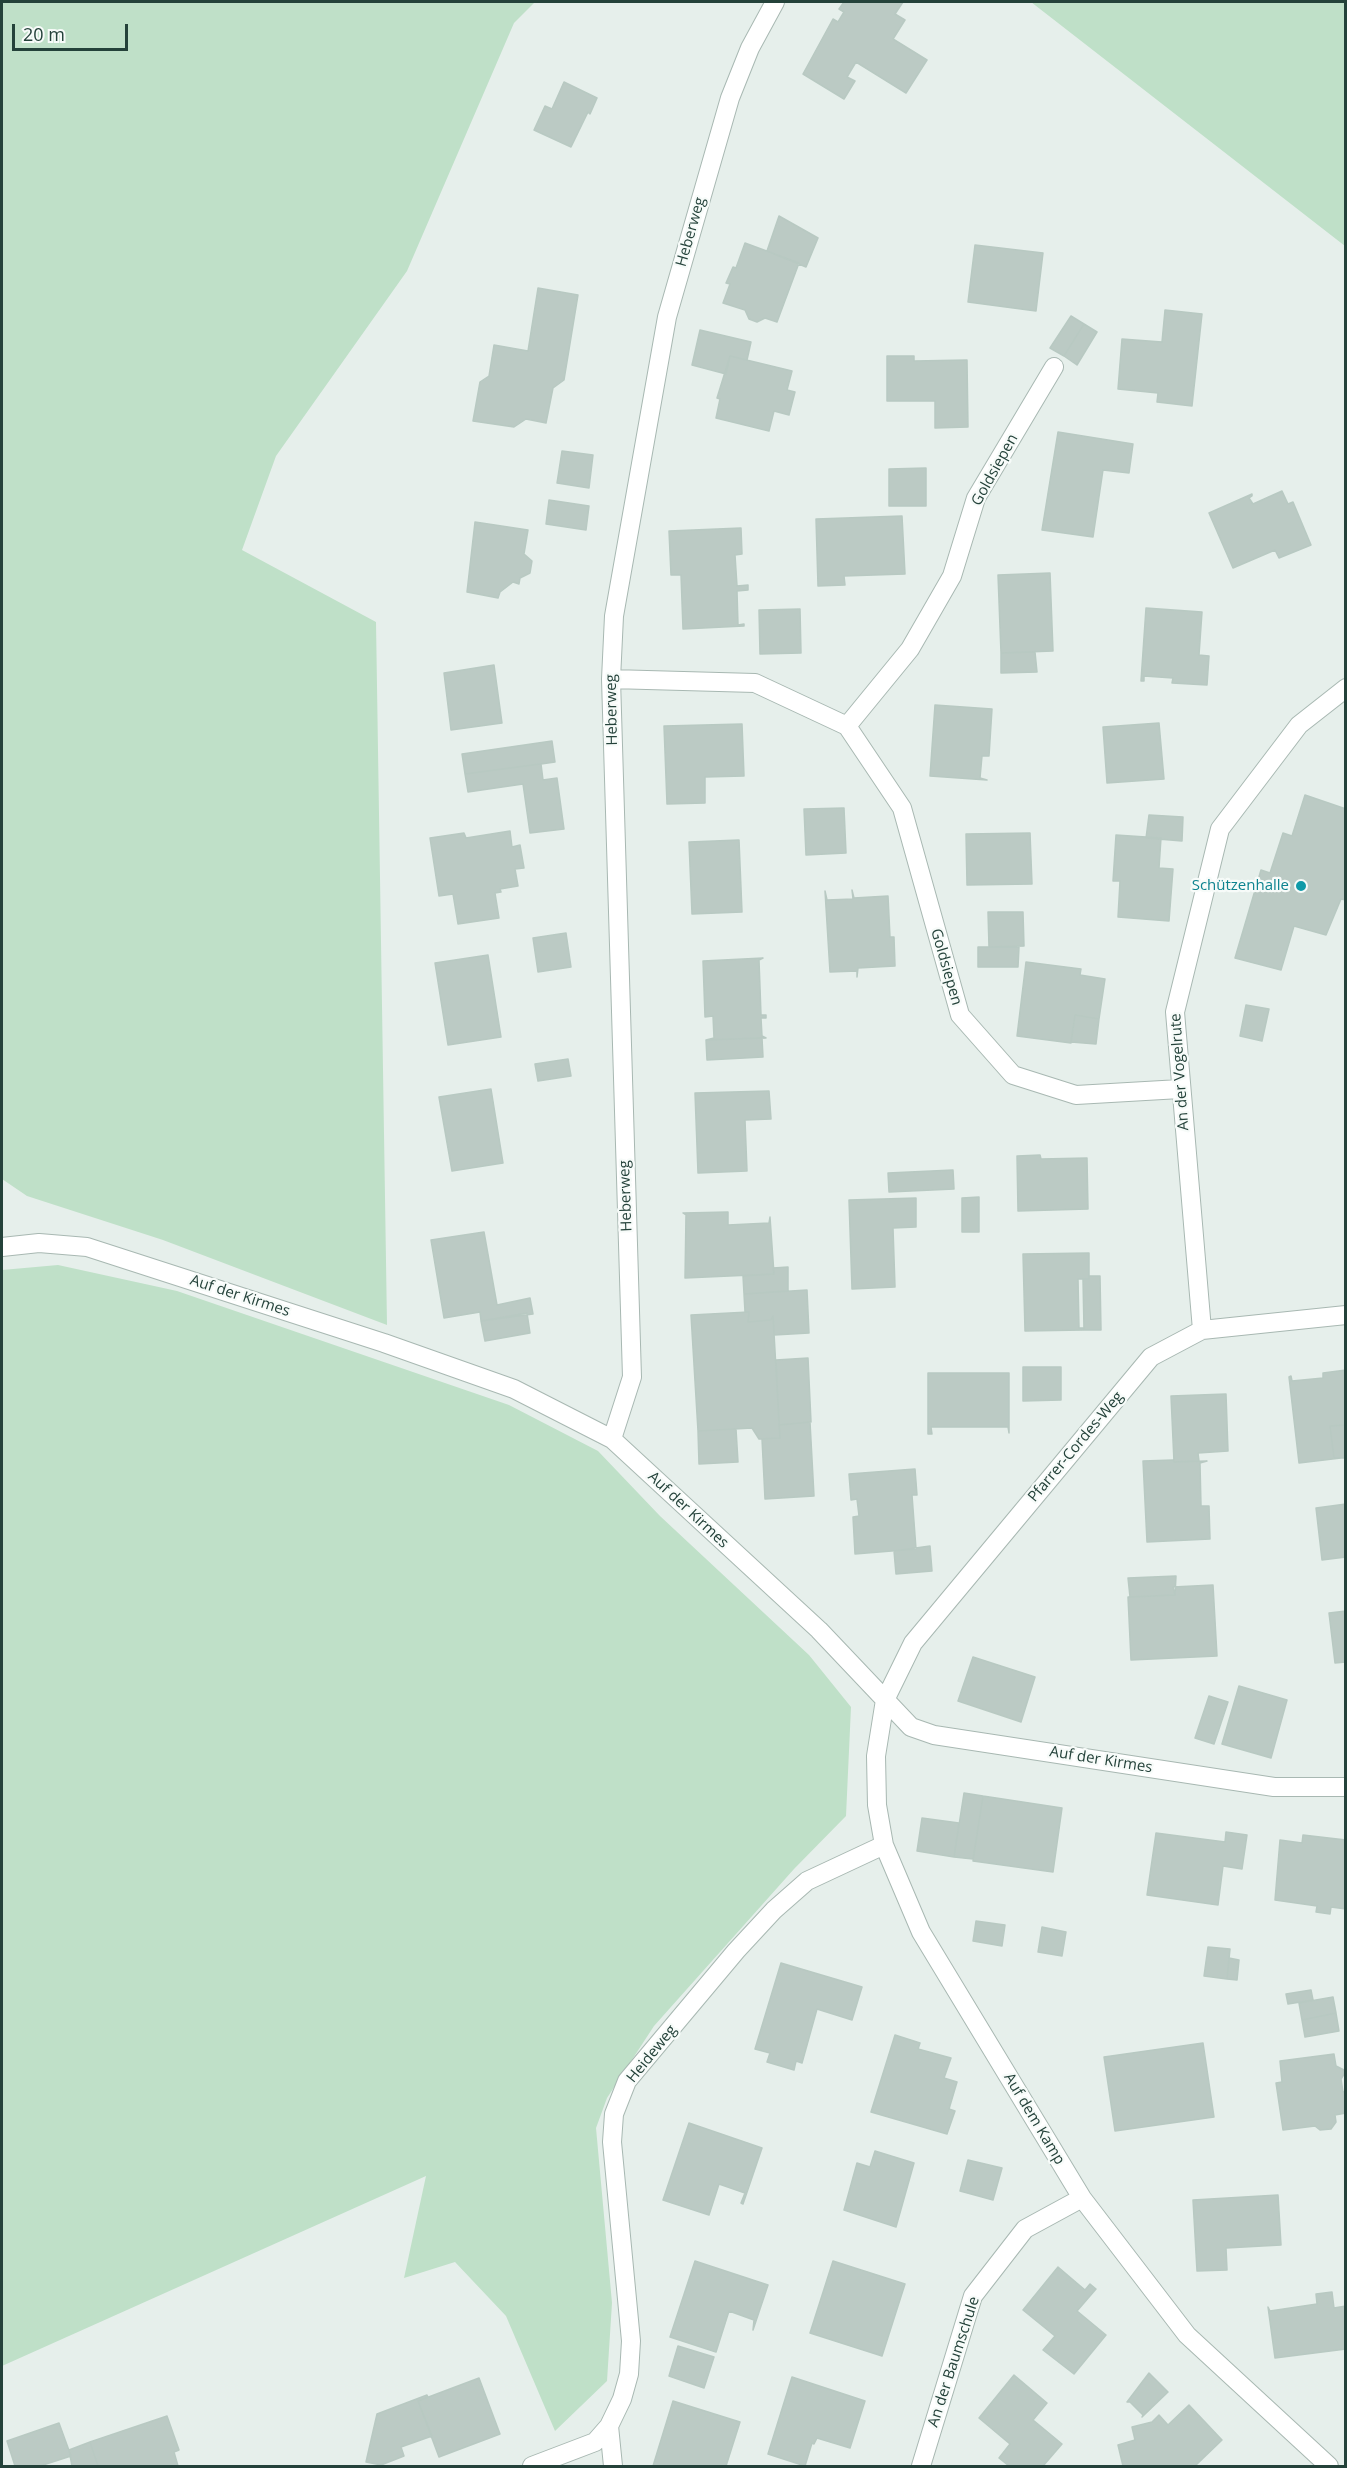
<!DOCTYPE html>
<html>
<head>
<meta charset="utf-8">
<style>
	body { margin:0 }
	#map { position:relative; width:1347px; height:2468px; overflow:hidden; background:#e6efeb; font-family:"Open Sans",sans-serif }
	canvas { display:block }
	.frame { position:absolute; inset:0; border:3px solid #24423a; pointer-events:none }
	.scale { position:absolute; left:12px; top:24px; width:116px; height:27px; box-sizing:border-box; border:3px solid #24423a; border-top:0; padding-left:8px; font-size:18px; line-height:21px; white-space:nowrap; color:#24423a; -webkit-text-stroke:4px #f7fbf9; paint-order:stroke }
</style>
</head>
<body>
<div id="map">
<canvas width="1347" height="2468"></canvas>
<div class="frame"></div>
<div class="scale">20 m</div>
</div>
<script>
const context = document.querySelector('canvas').getContext('2d');
context.lineJoin = 'round';
function fill(path, color) {
  context.fillStyle = color;
  context.fill(path, 'evenodd');
}
function stroke(path, color, width, dash) {
  context.strokeStyle = color;
  context.lineWidth = width;
  context.lineCap = dash ? 'butt' : 'round';
  context.setLineDash(dash || []);
  context.stroke(path);
}
function drawText(font, color, halo, rows, align = 'center') {
  context.font = font + ' "Open Sans",sans-serif';
  context.lineWidth = 4.5;
  context.setLineDash([]);
  context.textBaseline = 'middle';
  context.strokeStyle = halo;
  context.fillStyle = color;
  for (const [text, x, y, turn = 0] of rows) {
    context.save();
    context.translate(x, y);
    context.rotate((+turn || 0) * Math.PI / 180);
    context.textAlign = isNaN(turn) ? turn : align;
    if (halo) context.strokeText(text, 0, 0);
    context.fillText(text, 0, 0);
    context.restore();
  }
}
fill(new Path2D(`
	M 2,2 L 535,2 L 514,23 L 407,271 L 276,456 L 242,550 L 376,622 L 387,1325 L 163,1240 L 27,1196 L 2,1179 Z
	M 1031,2 L 1345,2 L 1345,246 Z
	M 58,1265 L 177,1291 L 509,1405 L 598,1451 L 660,1516 L 809,1655 L 851,1707 L 846,1816 L 794,1869 L 654,2026 L 607,2098 L 596,2128 L 612,2303 L 607,2381 L 555,2431 L 506,2316 L 455,2262 L 404,2278 L 426,2176 L 2,2366 L 2,2370 L 2,1270 Z`), '#bfe0c8');
const building = new Path2D(`
	M 844,2 L 903,2 L 895,14 L 905,20 L 893,39 L 927,60 L 906,93 L 856,62 L 847,77 L 855,81 L 844,99 L 803,74 L 833,19 L 838,22 L 844,12 L 839,9 Z
	M 564,82 L 597,98 L 590,114 L 588,112 L 571,147 L 534,130 L 545,106 L 552,109 Z
	M 779,216 L 818,238 L 806,267 L 767,251 Z
	M 745,243 L 799,263 L 777,322 L 765,318 L 757,322 L 749,319 L 745,310 L 723,303 L 730,284 L 726,283 L 733,267 L 736,268 Z
	M 975,245 L 1043,253 L 1036,311 L 968,302 Z
	M 538,288 L 578,295 L 564,380 L 553,388 L 546,423 L 526,419 L 514,427 L 473,421 L 480,382 L 489,376 L 494,345 L 528,351 Z
	M 1165,310 L 1202,314 L 1192,406 L 1157,402 L 1158,393 L 1118,389 L 1122,339 L 1162,342 Z
	M 1071,316 L 1084,324 L 1064,356 L 1050,348 Z
	M 1084,324 L 1097,332 L 1077,365 L 1064,356 Z
	M 700,330 L 751,342 L 747,360 L 730,356 L 726,374 L 692,365 Z
	M 730,356 L 792,371 L 787,390 L 795,392 L 789,415 L 774,411 L 769,431 L 716,418 L 720,399 L 717,398 Z
	M 887,356 L 914,356 L 914,361 L 967,360 L 968,427 L 935,428 L 935,401 L 887,401 Z
	M 1058,432 L 1133,444 L 1129,473 L 1103,470 L 1093,537 L 1042,530 Z
	M 562,451 L 593,455 L 589,488 L 557,483 Z
	M 926,468 L 926,506 L 889,506 L 889,469 Z
	M 1282,491 L 1288,504 L 1293,502 L 1311,545 L 1279,558 L 1275,550 L 1233,568 L 1209,513 L 1252,494 L 1252,496 L 1249,498 L 1253,504 Z
	M 549,500 L 589,506 L 586,530 L 546,524 Z
	M 902,516 L 905,574 L 844,576 L 845,585 L 818,586 L 816,519 Z
	M 475,522 L 528,530 L 524,554 L 532,561 L 530,573 L 520,578 L 519,584 L 513,582 L 500,592 L 498,598 L 467,592 Z
	M 741,528 L 742,554 L 735,555 L 737,586 L 748,585 L 748,590 L 737,591 L 738,625 L 744,624 L 744,626 L 683,629 L 681,575 L 671,575 L 669,531 Z
	M 1050,573 L 1053,651 L 1001,653 L 998,575 Z
	M 1146,608 L 1202,612 L 1199,655 L 1209,656 L 1207,685 L 1172,683 L 1173,678 L 1144,676 L 1144,681 L 1141,681 Z
	M 800,609 L 801,653 L 760,654 L 759,610 Z
	M 1035,652 L 1037,672 L 1001,673 L 1001,653 Z
	M 494,665 L 502,723 L 451,730 L 444,673 Z
	M 935,705 L 992,709 L 989,756 L 982,756 L 980,778 L 987,780 L 930,776 Z
	M 1159,723 L 1164,779 L 1107,783 L 1103,727 Z
	M 742,724 L 744,776 L 705,777 L 705,803 L 667,804 L 664,726 Z
	M 552,741 L 555,762 L 465,774 L 462,754 Z
	M 555,762 L 541,764 L 543,780 L 557,778 L 564,829 L 530,833 L 523,784 L 468,792 L 465,774 Z
	M 1305,795 L 1346,809 L 1346,900 L 1341,899 L 1326,935 L 1294,926 L 1281,970 L 1235,958 L 1261,870 L 1270,873 L 1283,833 L 1292,836 Z
	M 844,808 L 846,853 L 806,855 L 804,809 Z
	M 1149,815 L 1183,817 L 1182,841 L 1146,838 Z
	M 510,831 L 512,847 L 520,845 L 524,868 L 515,869 L 518,886 L 500,889 L 501,892 L 495,893 L 499,918 L 458,924 L 453,894 L 439,896 L 430,838 L 464,833 L 466,838 Z
	M 1030,833 L 1032,884 L 967,885 L 966,834 Z
	M 1116,835 L 1161,838 L 1159,868 L 1173,869 L 1169,921 L 1118,917 L 1120,881 L 1113,881 Z
	M 739,840 L 742,912 L 692,914 L 689,842 Z
	M 852,890 L 854,898 L 888,896 L 890,937 L 894,937 L 895,966 L 858,968 L 857,977 L 857,971 L 830,972 L 825,891 L 827,900 L 853,899 Z
	M 988,912 L 1023,912 L 1024,946 L 989,947 Z
	M 566,933 L 571,967 L 538,972 L 533,938 Z
	M 978,947 L 1019,947 L 1018,967 L 978,967 Z
	M 488,955 L 501,1037 L 448,1045 L 435,963 Z
	M 763,958 L 759,960 L 761,1015 L 766,1015 L 766,1018 L 761,1018 L 762,1036 L 766,1038 L 706,1040 L 714,1038 L 713,1016 L 705,1017 L 703,961 Z
	M 1026,962 L 1081,969 L 1080,975 L 1105,979 L 1099,1019 L 1075,1015 L 1071,1043 L 1017,1036 Z
	M 1246,1005 L 1269,1009 L 1262,1041 L 1240,1036 Z
	M 1075,1015 L 1099,1019 L 1096,1044 L 1071,1042 Z
	M 762,1038 L 763,1057 L 707,1060 L 706,1040 Z
	M 568,1059 L 571,1076 L 538,1081 L 535,1064 Z
	M 491,1089 L 503,1163 L 452,1171 L 439,1097 Z
	M 769,1091 L 771,1119 L 745,1120 L 747,1171 L 698,1173 L 695,1093 Z
	M 1040,1155 L 1041,1159 L 1087,1158 L 1088,1209 L 1018,1211 L 1017,1156 Z
	M 953,1170 L 954,1189 L 889,1192 L 888,1173 Z
	M 979,1197 L 979,1232 L 962,1232 L 962,1198 Z
	M 916,1198 L 916,1227 L 893,1228 L 895,1287 L 852,1289 L 849,1200 Z
	M 728,1212 L 728,1225 L 769,1223 L 770,1217 L 774,1274 L 685,1278 L 686,1215 L 683,1213 Z
	M 484,1232 L 497,1305 L 530,1298 L 533,1314 L 481,1321 L 480,1312 L 444,1318 L 431,1240 Z
	M 1089,1253 L 1089,1279 L 1078,1279 L 1079,1328 L 1084,1328 L 1084,1330 L 1025,1331 L 1023,1254 Z
	M 788,1267 L 788,1291 L 744,1294 L 743,1276 L 774,1274 L 773,1268 Z
	M 1089,1276 L 1100,1276 L 1101,1330 L 1084,1330 L 1083,1279 L 1089,1279 Z
	M 807,1290 L 809,1333 L 774,1335 L 773,1316 L 771,1320 L 748,1322 L 749,1312 L 745,1312 L 744,1294 Z
	M 749,1312 L 748,1322 L 771,1320 L 773,1316 L 780,1438 L 759,1439 L 752,1428 L 698,1431 L 691,1315 Z
	M 527,1313 L 530,1333 L 485,1341 L 481,1321 Z
	M 808,1358 L 811,1422 L 779,1425 L 776,1360 Z
	M 1023,1367 L 1061,1367 L 1061,1400 L 1023,1401 Z
	M 1346,1370 L 1346,1425 L 1330,1426 L 1334,1458 L 1341,1458 L 1299,1463 L 1289,1377 L 1291,1376 L 1292,1381 L 1323,1378 L 1323,1373 Z
	M 928,1373 L 1009,1373 L 1009,1433 L 1008,1427 L 931,1427 L 932,1434 L 928,1434 Z
	M 1226,1394 L 1228,1451 L 1198,1453 L 1199,1461 L 1174,1462 L 1171,1396 Z
	M 810,1422 L 814,1496 L 765,1499 L 762,1439 L 780,1438 L 779,1425 Z
	M 1346,1425 L 1346,1458 L 1334,1458 L 1330,1426 Z
	M 736,1429 L 738,1462 L 699,1464 L 698,1431 Z
	M 1173,1460 L 1174,1462 L 1207,1461 L 1200,1463 L 1201,1506 L 1209,1506 L 1210,1539 L 1147,1542 L 1143,1461 Z
	M 915,1469 L 917,1495 L 912,1495 L 916,1549 L 855,1554 L 853,1517 L 859,1516 L 857,1499 L 851,1500 L 849,1474 Z
	M 1346,1504 L 1346,1557 L 1322,1560 L 1316,1508 Z
	M 930,1546 L 932,1571 L 896,1574 L 894,1551 Z
	M 1176,1576 L 1175,1595 L 1130,1597 L 1128,1578 Z
	M 1213,1585 L 1217,1656 L 1131,1660 L 1128,1597 L 1175,1595 L 1173,1587 Z
	M 1346,1611 L 1346,1662 L 1335,1663 L 1329,1613 Z
	M 973,1657 L 1035,1677 L 1021,1722 L 958,1701 Z
	M 1239,1686 L 1287,1700 L 1271,1758 L 1222,1744 Z
	M 1209,1696 L 1228,1702 L 1214,1744 L 1195,1738 Z
	M 964,1793 L 983,1796 L 973,1859 L 954,1857 Z
	M 983,1796 L 1062,1808 L 1053,1872 L 973,1861 Z
	M 922,1818 L 959,1823 L 954,1857 L 917,1851 Z
	M 1226,1832 L 1247,1835 L 1242,1869 L 1223,1866 L 1218,1905 L 1147,1895 L 1156,1833 L 1225,1842 Z
	M 1303,1835 L 1346,1840 L 1346,1909 L 1331,1907 L 1330,1914 L 1316,1912 L 1317,1906 L 1275,1900 L 1280,1840 L 1302,1843 Z
	M 976,1921 L 1005,1925 L 1002,1946 L 973,1941 Z
	M 1042,1927 L 1066,1932 L 1062,1956 L 1038,1952 Z
	M 1208,1947 L 1230,1949 L 1227,1979 L 1204,1976 Z
	M 1229,1958 L 1239,1960 L 1237,1980 L 1227,1979 Z
	M 781,1963 L 862,1987 L 852,2020 L 817,2009 L 802,2063 L 796,2061 L 794,2070 L 767,2062 L 770,2053 L 755,2049 Z
	M 1311,1990 L 1313,2000 L 1288,2004 L 1286,1994 Z
	M 1333,1997 L 1336,2013 L 1302,2020 L 1299,2003 Z
	M 1336,2013 L 1339,2031 L 1305,2037 L 1302,2020 Z
	M 895,2035 L 920,2043 L 918,2049 L 951,2058 L 944,2078 L 957,2082 L 949,2109 L 955,2111 L 947,2134 L 871,2112 Z
	M 1203,2043 L 1214,2117 L 1115,2131 L 1104,2057 Z
	M 1334,2054 L 1336,2066 L 1346,2071 L 1341,2079 L 1343,2092 L 1346,2091 L 1346,2113 L 1335,2115 L 1336,2122 L 1331,2129 L 1320,2130 L 1315,2126 L 1283,2130 L 1276,2083 L 1282,2082 L 1280,2061 Z
	M 689,2123 L 762,2148 L 743,2204 L 741,2203 L 745,2193 L 719,2184 L 709,2215 L 663,2200 Z
	M 875,2151 L 914,2163 L 896,2227 L 844,2210 L 857,2163 L 870,2167 Z
	M 968,2160 L 1002,2168 L 993,2200 L 960,2191 Z
	M 1278,2195 L 1281,2245 L 1226,2248 L 1227,2270 L 1197,2271 L 1193,2200 Z
	M 695,2261 L 768,2285 L 753,2330 L 754,2320 L 729,2311 L 716,2352 L 670,2337 Z
	M 833,2261 L 905,2284 L 882,2356 L 810,2333 Z
	M 1058,2267 L 1085,2290 L 1090,2284 L 1096,2289 L 1077,2311 L 1106,2335 L 1074,2374 L 1043,2350 L 1055,2336 L 1023,2310 Z
	M 1332,2292 L 1334,2308 L 1346,2306 L 1346,2349 L 1275,2358 L 1268,2307 L 1270,2311 L 1317,2304 L 1316,2294 Z
	M 678,2346 L 714,2357 L 704,2388 L 669,2376 Z
	M 1149,2373 L 1168,2392 L 1142,2417 L 1143,2415 L 1130,2402 L 1127,2402 Z
	M 1014,2375 L 1047,2403 L 1033,2420 L 1062,2444 L 1043,2466 L 1009,2466 L 999,2458 L 1010,2444 L 979,2418 Z
	M 792,2377 L 865,2401 L 850,2448 L 817,2438 L 814,2444 L 812,2443 L 805,2466 L 768,2454 Z
	M 479,2378 L 500,2434 L 439,2457 L 418,2401 Z
	M 427,2395 L 428,2397 L 418,2401 L 432,2436 L 401,2447 L 404,2456 L 381,2465 L 366,2462 L 377,2414 Z
	M 673,2401 L 740,2422 L 726,2466 L 653,2466 Z
	M 1189,2405 L 1222,2440 L 1195,2466 L 1123,2466 L 1118,2445 L 1135,2440 L 1132,2427 L 1152,2422 L 1159,2415 L 1168,2425 Z
	M 167,2416 L 179,2450 L 174,2452 L 178,2466 L 98,2466 L 90,2442 Z
	M 59,2423 L 71,2456 L 40,2466 L 15,2466 L 7,2441 Z
	M 90,2442 L 98,2466 L 72,2466 L 69,2450 Z`);
fill(building, '#bbcac4');
stroke(building, '#b8c9c2', 1.5);
const minor = new Path2D(`
	M 611,679 L 755,683 L 847,726 L 902,808 L 960,1015 L 1013,1075 L 1076,1095 L 1180,1089
	M 847,726 L 910,649 L 952,576 L 976,498 L 1054,367
	M 2,1247 L 39,1243 L 87,1247 L 384,1343 L 514,1389 L 612,1439 L 819,1630 L 911,1727 L 934,1735 L 1274,1787 L 1346,1787
	M 1202,1330 L 1175,1012 L 1220,829 L 1299,725 L 1346,688
	M 612,1439 L 632,1377 L 611,679 L 614,616 L 667,317 L 730,98 L 750,48 L 775,2
	M 609,2426 L 613,2466
	M 532,2466 L 595,2442 L 609,2426 L 622,2399 L 629,2374 L 631,2341 L 612,2142 L 614,2114 L 627,2081 L 736,1951 L 774,1910 L 807,1881 L 884,1845
	M 921,2466 L 973,2296 L 1025,2229 L 1082,2198
	M 1329,2466 L 1187,2335 L 1082,2198 L 921,1932 L 884,1845 L 877,1805 L 876,1756 L 885,1700 L 913,1643 L 1151,1357 L 1202,1330 L 1346,1315`);
stroke(minor, '#a8b8b2', 20);
stroke(minor, '#fff', 18);
for (const [x, y, r, color] of [
	[1301,886,6,"#0f9aa8"]
]) {
  const dot = new Path2D();
  dot.arc(x, y, r, 0, 2 * Math.PI);
  context.fillStyle = color;
  context.fill(dot);
  stroke(dot, '#f7fbf9', 2);
}
drawText('15px', '#24423a', '#f7fbf9', [
	["Heberweg",691,232,-74],
	["Goldsiepen",995,470,-61],
	["Heberweg",612,710,-91],
	["Goldsiepen",946,967,74],
	["An der Vogelrute",1180,1072,-94],
	["Heberweg",626,1196,-92],
	["Auf der Kirmes",240,1296,18],
	["Pfarrer-Cordes-Weg",1076,1447,-50],
	["Auf der Kirmes",688,1510,43],
	["Auf der Kirmes",1101,1760,9],
	["Heideweg",652,2054,-51],
	["Auf dem Kamp",1034,2119,59],
	["An der Baumschule",954,2362,-72]
]);
drawText('15px', '#0d838f', '#f7fbf9', [
	["Schützenhalle",1289,886]
], 'right');
</script>
</body>
</html>
